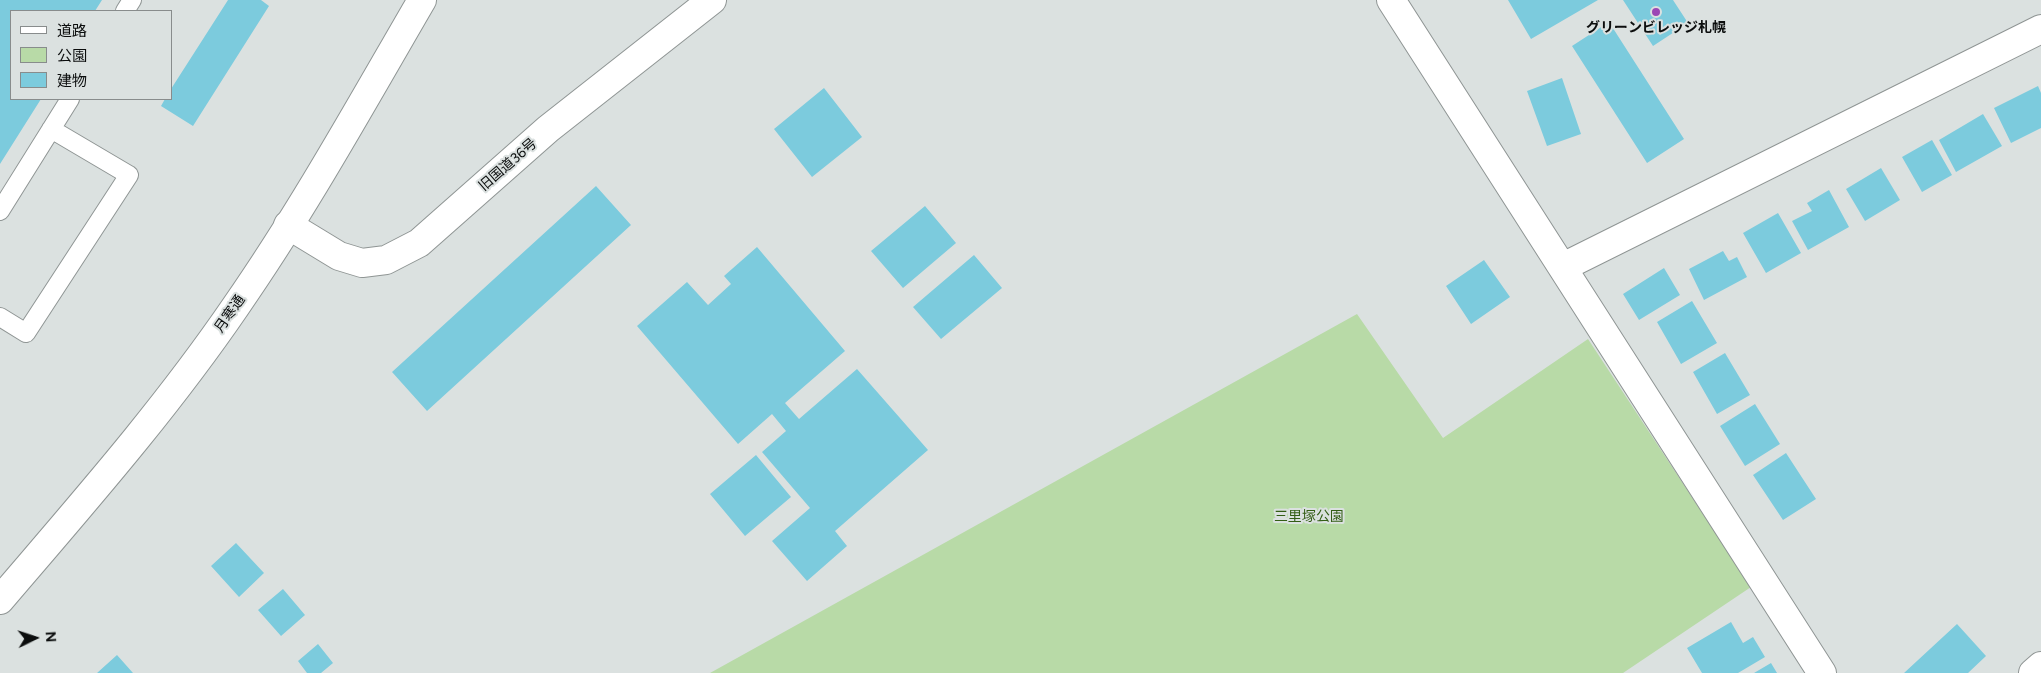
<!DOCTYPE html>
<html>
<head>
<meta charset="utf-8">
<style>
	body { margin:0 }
	#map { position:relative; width:2041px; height:673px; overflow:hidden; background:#dbe1e0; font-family:Figtree,"Noto Sans JP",sans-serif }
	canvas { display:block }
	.legend { position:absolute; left:10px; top:10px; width:162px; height:90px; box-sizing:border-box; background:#dbe1e0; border:1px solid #888c8c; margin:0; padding:6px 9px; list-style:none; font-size:15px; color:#0b0d0d }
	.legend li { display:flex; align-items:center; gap:10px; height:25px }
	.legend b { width:25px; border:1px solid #888c8c }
	.north { position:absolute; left:10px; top:613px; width:50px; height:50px; -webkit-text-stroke:4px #dbe1e0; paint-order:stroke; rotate:86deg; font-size:14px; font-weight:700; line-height:20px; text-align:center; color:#0b0d0d }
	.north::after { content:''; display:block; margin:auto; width:18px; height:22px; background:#0b0d0d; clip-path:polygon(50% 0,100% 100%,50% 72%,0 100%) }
</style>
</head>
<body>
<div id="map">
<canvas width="2041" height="673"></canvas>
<ul class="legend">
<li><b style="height:6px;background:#fff"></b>道路</li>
<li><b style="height:14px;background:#b8daa7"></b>公園</li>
<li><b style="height:14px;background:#7ccbdd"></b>建物</li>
</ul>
<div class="north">N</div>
</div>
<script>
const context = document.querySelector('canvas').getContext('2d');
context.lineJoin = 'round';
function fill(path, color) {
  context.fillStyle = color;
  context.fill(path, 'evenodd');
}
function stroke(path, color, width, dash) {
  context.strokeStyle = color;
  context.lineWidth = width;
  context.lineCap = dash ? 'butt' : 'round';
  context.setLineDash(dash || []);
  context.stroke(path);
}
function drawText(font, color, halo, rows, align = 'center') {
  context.font = font + ' Figtree,"Noto Sans JP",sans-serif';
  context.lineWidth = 4;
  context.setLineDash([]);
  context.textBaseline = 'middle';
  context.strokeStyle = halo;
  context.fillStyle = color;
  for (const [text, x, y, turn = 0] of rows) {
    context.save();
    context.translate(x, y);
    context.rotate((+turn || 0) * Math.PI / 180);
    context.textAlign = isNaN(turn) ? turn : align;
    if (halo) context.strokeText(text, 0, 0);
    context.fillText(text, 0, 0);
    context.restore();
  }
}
fill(new Path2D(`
	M 1357,314 L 1443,438 L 1588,339 L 1751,587 L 1623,673 L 710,673 Z`), '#b8daa7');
fill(new Path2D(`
	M 0,0 L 102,0 L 95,11 L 11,11 L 11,99 L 41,99 L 0,164 Z
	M 228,0 L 261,0 L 269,6 L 193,126 L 161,106 L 165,99 L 171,99 L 171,89 Z
	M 1508,0 L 1598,0 L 1531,39 Z
	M 1623,0 L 1673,0 L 1688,23 L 1653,46 Z
	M 1609,22 L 1684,139 L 1647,163 L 1572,46 Z
	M 1562,78 L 1581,134 L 1547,146 L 1527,91 Z
	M 2038,86 L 2041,93 L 2041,128 L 2011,143 L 1994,108 Z
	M 824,88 L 862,137 L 812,177 L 774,129 Z
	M 1983,114 L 2002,146 L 1956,172 L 1939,140 Z
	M 1932,140 L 1952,175 L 1922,192 L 1902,157 Z
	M 1881,168 L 1900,200 L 1865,221 L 1846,189 Z
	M 596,186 L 631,225 L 427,411 L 392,372 Z
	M 1829,190 L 1849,227 L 1808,250 L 1792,221 L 1812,211 L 1807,203 Z
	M 925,206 L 956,243 L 903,288 L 871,251 Z
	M 1778,213 L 1801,253 L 1766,273 L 1743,233 Z
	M 757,247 L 845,351 L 785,403 L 799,419 L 857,369 L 928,450 L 835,531 L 847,546 L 807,581 L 772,541 L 810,508 L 762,452 L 786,431 L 772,414 L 738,444 L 637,326 L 687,282 L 708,305 L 731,284 L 724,276 Z
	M 1723,251 L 1729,261 L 1737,257 L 1747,277 L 1704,300 L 1689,269 Z
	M 974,255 L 1002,288 L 941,339 L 913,307 Z
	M 1484,260 L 1510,297 L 1471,324 L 1446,286 Z
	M 1664,268 L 1680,295 L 1639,320 L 1623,294 Z
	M 1692,301 L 1717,343 L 1681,364 L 1657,322 Z
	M 1725,353 L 1750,395 L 1717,414 L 1693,372 Z
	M 1755,404 L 1780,444 L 1745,466 L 1720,426 Z
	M 1786,453 L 1816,499 L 1783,520 L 1753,475 Z
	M 756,455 L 791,497 L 745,536 L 710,494 Z
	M 236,543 L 264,573 L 239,597 L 211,566 Z
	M 283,589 L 305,615 L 281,636 L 258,610 Z
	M 1731,622 L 1743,643 L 1753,637 L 1765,657 L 1738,673 L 1702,673 L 1687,648 Z
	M 1957,624 L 1986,656 L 1968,673 L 1904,673 Z
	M 318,644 L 333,663 L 321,673 L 307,673 L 298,661 Z
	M 117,655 L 133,673 L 97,673 Z
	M 1771,663 L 1777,673 L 1754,673 Z`), '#7ccbdd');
const lane = new Path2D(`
	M 125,11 L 132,0
	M 0,211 L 70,99
	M 0,317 L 26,333 L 129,175 L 51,129`);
const street = new Path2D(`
	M 1391,0 L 1822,673
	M 1563,267 L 2041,29
	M 2033,673 L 2041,666`);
const secondary = new Path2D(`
	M 288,225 L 339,256 L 362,263 L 386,260 L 419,243 L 548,129 L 712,0`);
const highway = new Path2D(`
	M 0,600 C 82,504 165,410 236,306 C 304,208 362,103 422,0`);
stroke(lane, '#8f9594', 20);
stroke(street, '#8f9594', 30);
stroke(secondary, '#8f9594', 30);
stroke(highway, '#8f9594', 30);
stroke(lane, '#fff', 18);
stroke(street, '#fff', 28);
stroke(secondary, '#fff', 28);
stroke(highway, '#fff', 28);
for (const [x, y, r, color] of [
	[1656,12,5,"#9b47b5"]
]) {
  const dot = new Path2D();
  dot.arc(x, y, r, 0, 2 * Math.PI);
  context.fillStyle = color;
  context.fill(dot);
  stroke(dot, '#dbe1e0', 2);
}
drawText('bold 14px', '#0b0d0d', '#dbe1e0', [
	["グリーンビレッジ札幌",1656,28]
]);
drawText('14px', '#0b0d0d', '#dbe1e0', [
	["旧国道36号",508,165,-41],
	["月寒通",230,314,-55]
]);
drawText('14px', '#335e15', '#dbe1e0', [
	["三里塚公園",1309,517]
]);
</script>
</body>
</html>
